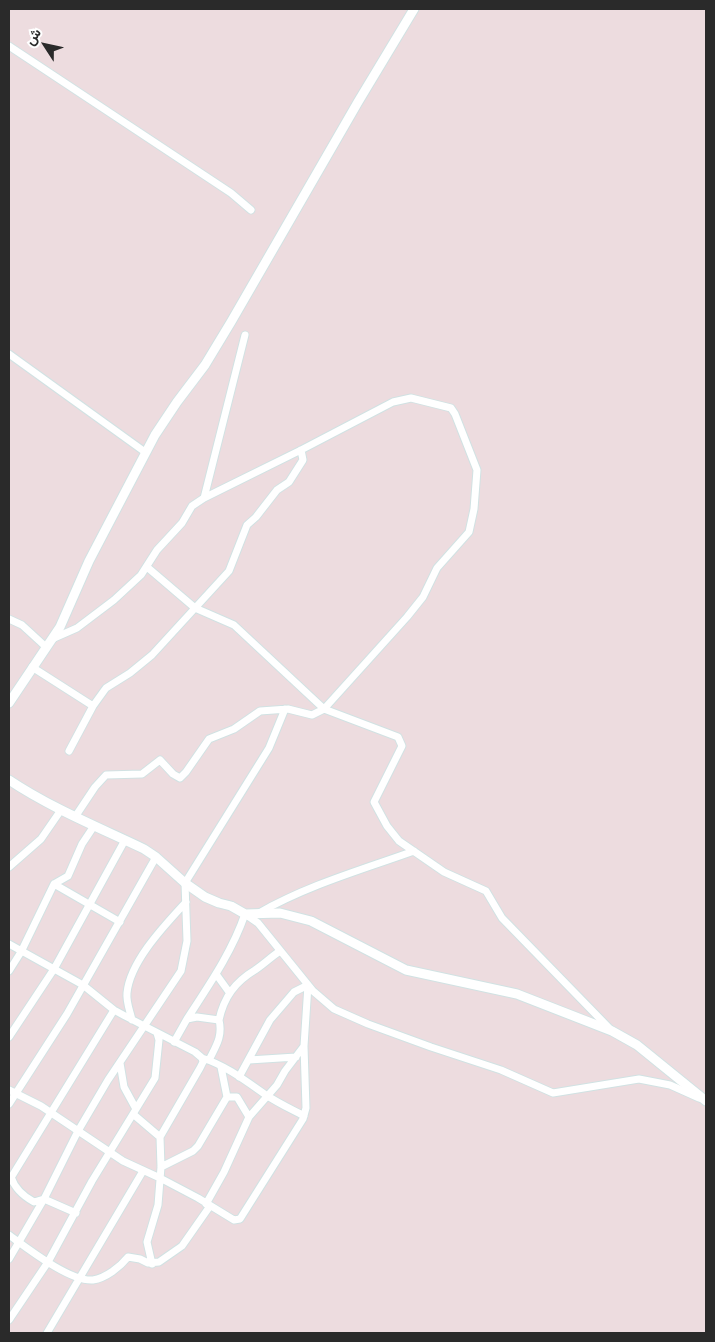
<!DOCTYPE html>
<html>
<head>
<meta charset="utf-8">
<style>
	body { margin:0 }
	#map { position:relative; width:715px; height:1342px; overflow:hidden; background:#eddcdf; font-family:"Exo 2",Vazirmatn,sans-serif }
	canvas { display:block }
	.frame { position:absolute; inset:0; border:10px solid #2a2a2a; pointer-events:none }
	.north { position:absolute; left:20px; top:20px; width:50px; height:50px; -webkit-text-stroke:4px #fff; paint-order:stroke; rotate:305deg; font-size:14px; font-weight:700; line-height:20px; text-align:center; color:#2a2a2a }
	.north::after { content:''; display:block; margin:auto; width:18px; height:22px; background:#2a2a2a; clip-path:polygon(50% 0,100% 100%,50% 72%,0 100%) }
</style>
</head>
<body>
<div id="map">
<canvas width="715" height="1342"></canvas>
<div class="frame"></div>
<div class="north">ش</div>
</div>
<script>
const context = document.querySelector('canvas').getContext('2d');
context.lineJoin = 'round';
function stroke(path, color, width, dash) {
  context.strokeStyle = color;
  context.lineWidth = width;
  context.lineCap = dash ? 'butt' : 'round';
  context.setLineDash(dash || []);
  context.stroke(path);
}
const minor = new Path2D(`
	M 9,46 L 231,193 L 251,210
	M 9,354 L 145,452
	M 147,567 L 195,608 L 234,625 L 324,709 L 398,737 L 402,746 L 374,802 L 387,826 L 399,841 L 444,872 L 486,891 L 502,918 L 610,1029
	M 9,619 L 22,625 L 46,647
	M 52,639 L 77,628 L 114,600 L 141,575 L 157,550 L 182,523 L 192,506 L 204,498 L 245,335
	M 32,667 L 93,706 L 69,751
	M 93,706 L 106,688 L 130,673 L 152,655 L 229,571 L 247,525 L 256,517 L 277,490 L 289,482 L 303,460 L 301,450
	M 75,817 L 95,787 L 106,775 L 142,774 L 160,760 L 173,774 L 180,778 L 186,772 L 209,739 L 234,729 L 260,711 L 288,709 L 312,715 L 324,709 L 407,617 L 423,597 L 437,568 L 469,532 L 474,509 L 477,470 L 455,414 L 451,408 L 411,398 L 393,402 L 301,450 L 204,498
	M 9,867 L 41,839 L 61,810
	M 54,884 L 120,922
	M 259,913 C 308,885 361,870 414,851
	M 9,944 L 83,985 L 114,1010 L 125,1016 L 195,1052 L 202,1058 L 203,1062 L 200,1068 L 160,1137
	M 9,971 L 21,952 L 54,884 L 68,876 L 82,844 L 94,826
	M 216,974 L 229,992
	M 187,1019 C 209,985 232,952 245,914 L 258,923 L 313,991 L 334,1009 L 368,1024 L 431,1047 L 501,1070 L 553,1093 L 639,1079 L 670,1085 L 699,1098
	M 132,1020 C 130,1011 126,1002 127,993 C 130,961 165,925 186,902
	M 9,1037 L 54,969 L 125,840
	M 174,1042 L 187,1019 L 197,1017 L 219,1020 C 224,997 235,982 255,970 C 264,964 271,957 280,951
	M 202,1058 C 225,1065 246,1081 266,1095 C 278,1103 291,1109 304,1116
	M 209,1060 C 216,1046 223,1036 219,1020
	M 249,1060 L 296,1057
	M 120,1063 L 124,1087 L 136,1109
	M 239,1077 L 270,1020 L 294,992 L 308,985
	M 9,1090 L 41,1106 L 123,1161 L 160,1178 L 198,1198 L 234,1220 L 240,1219 L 303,1119 L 306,1108 L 304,1046
	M 9,1104 L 67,1014 L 156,857
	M 249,1117 L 277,1085 L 285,1071 L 304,1046 L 308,985
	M 161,1167 L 193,1151 L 198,1146 L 227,1097 L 221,1067
	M 11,1177 C 15,1189 23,1196 34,1202 L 44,1199 L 76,1213
	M 9,1181 L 114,1010
	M 206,1204 L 224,1172 L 249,1117 L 237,1097 L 227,1097
	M 9,1235 C 27,1248 70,1282 93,1280 C 106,1278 120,1267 128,1257 L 140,1259 L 148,1263 L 159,1262 L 182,1246 L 210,1206
	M 9,1259 L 44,1199 L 78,1131 L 108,1080 L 181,971 L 187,941 L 185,883 L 269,748 L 285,709
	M 152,1264 L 147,1242 L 158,1205 L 161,1167 L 160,1137 L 133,1114 L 155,1078 L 159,1040 L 157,1033
	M 9,1320 L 48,1262 L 92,1181 L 133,1114
	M 47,1333 L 143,1171`);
const secondary = new Path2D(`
	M 9,703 L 60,627 L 89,561 L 155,435 L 177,402 L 205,365 L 231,322 L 358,102 L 414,9
	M 9,780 C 51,808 98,827 144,849 L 156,857 L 185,883 L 205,897 L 219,903 L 231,906 L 245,914 L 280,913 L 311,921 L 406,970 L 517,994 L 612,1031 L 637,1045 L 706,1101`);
stroke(minor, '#d1e2e3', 9);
stroke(secondary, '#d1e2e3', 11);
stroke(minor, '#fff', 7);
stroke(secondary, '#fff', 9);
</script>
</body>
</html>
